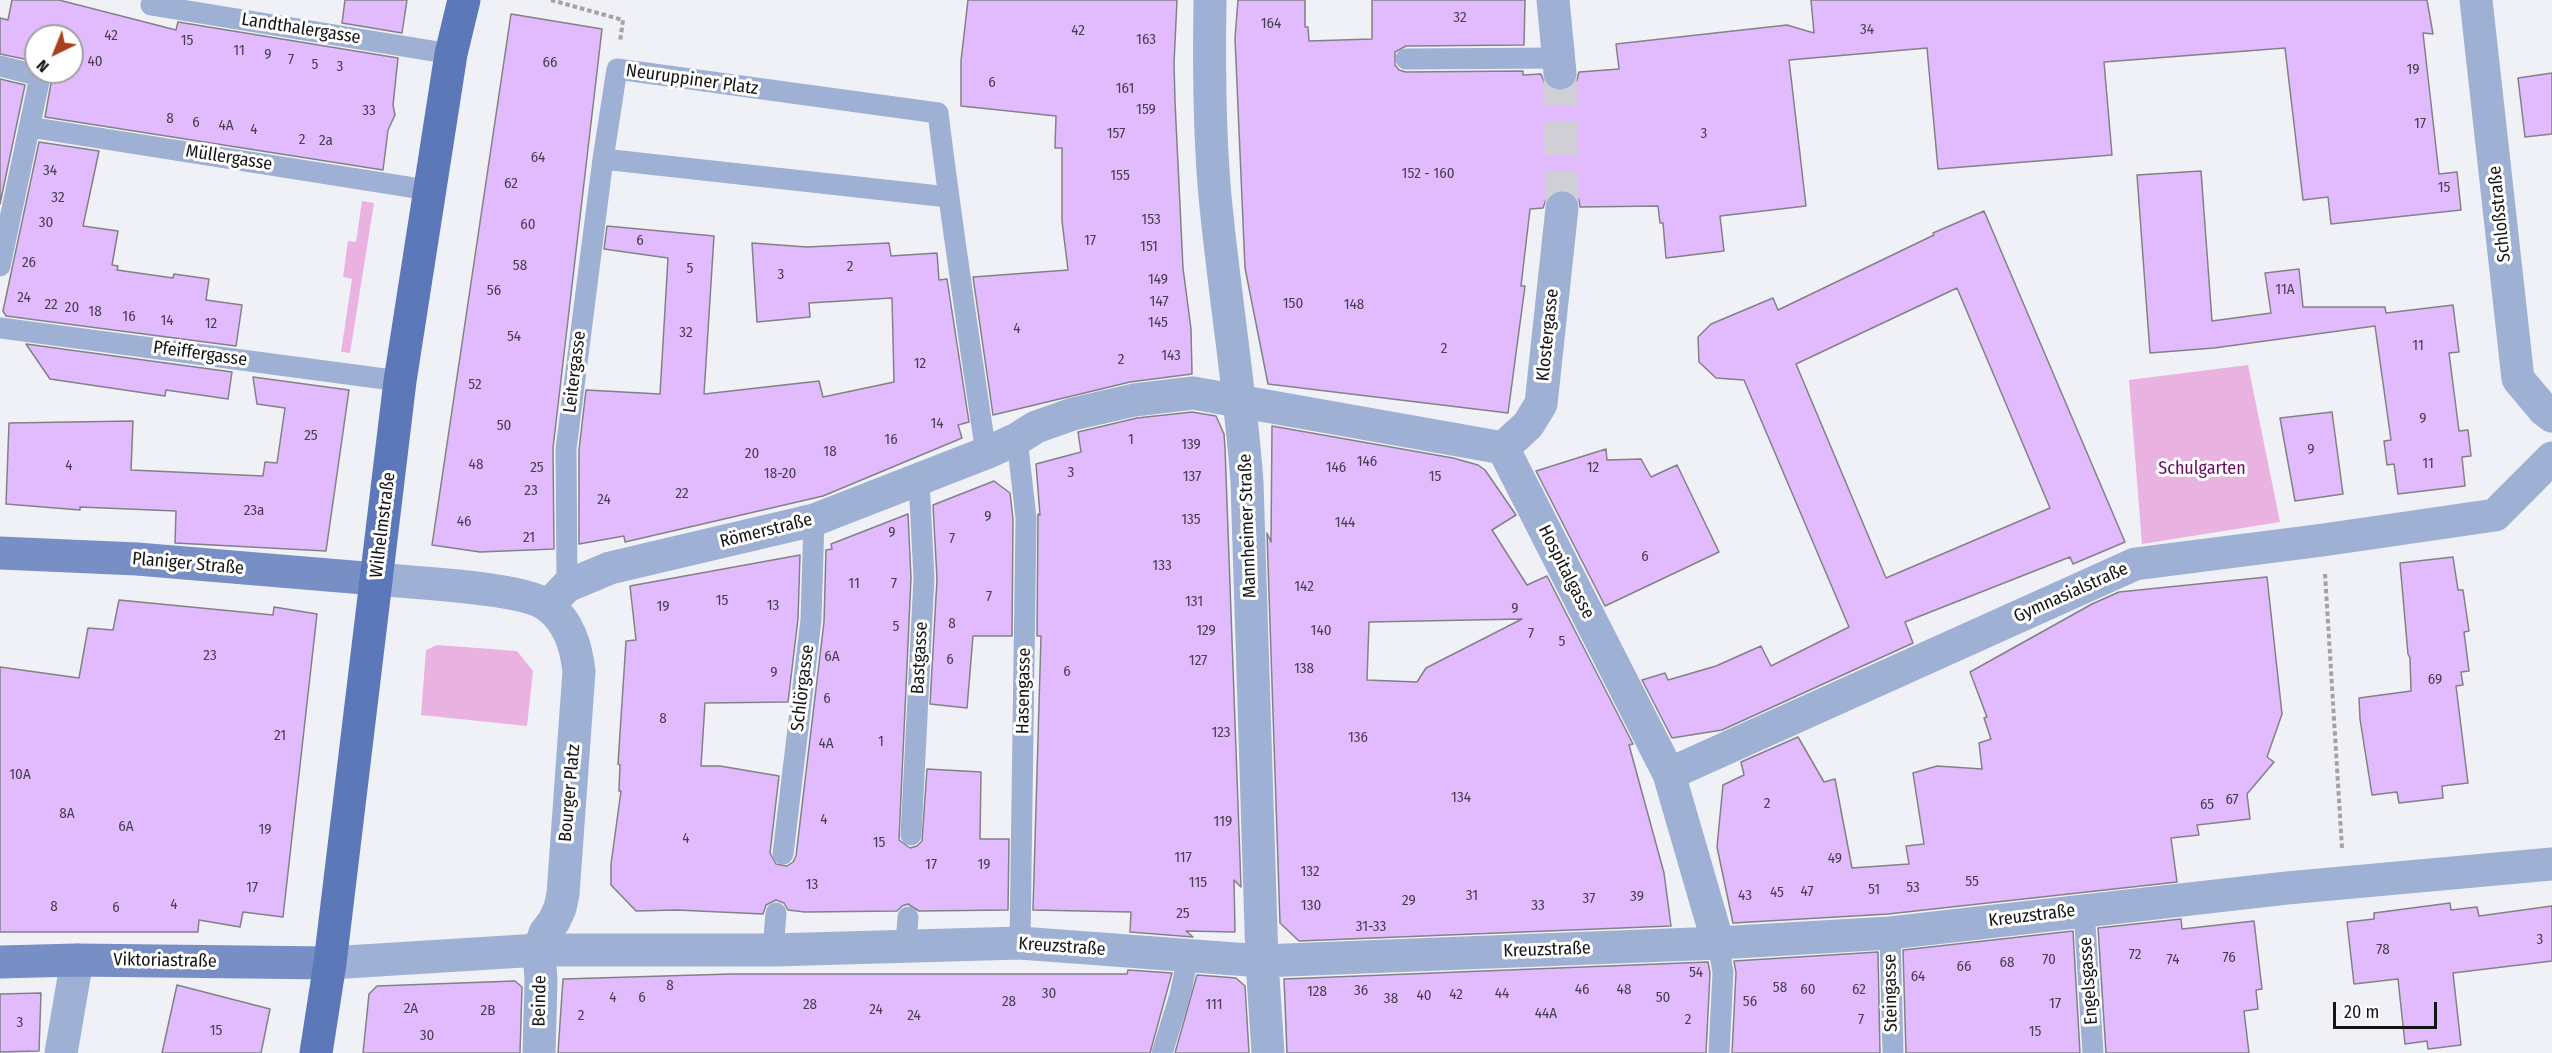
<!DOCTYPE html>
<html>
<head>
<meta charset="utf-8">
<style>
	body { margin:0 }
	#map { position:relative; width:2552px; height:1053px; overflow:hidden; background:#f0f0f7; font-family:"Fira Sans Condensed",sans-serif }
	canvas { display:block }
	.north { position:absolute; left:24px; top:24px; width:60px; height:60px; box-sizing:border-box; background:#fff; border:2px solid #a1a1a2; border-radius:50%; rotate:223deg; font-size:16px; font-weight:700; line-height:24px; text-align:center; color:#141416 }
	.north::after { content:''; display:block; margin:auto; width:21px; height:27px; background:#a7401b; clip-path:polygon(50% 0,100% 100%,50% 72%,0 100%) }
	.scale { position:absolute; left:2333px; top:1002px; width:104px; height:27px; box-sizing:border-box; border:3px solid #141416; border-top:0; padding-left:8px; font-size:18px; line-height:21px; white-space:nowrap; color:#141416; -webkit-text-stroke:4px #fff; paint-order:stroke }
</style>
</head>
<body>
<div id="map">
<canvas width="2552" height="1053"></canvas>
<div class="north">N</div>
<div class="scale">20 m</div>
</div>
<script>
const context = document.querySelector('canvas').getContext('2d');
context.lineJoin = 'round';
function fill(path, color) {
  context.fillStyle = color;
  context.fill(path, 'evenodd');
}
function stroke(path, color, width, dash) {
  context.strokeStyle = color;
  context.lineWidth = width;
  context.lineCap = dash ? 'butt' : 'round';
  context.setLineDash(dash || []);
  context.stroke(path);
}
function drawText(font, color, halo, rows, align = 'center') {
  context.font = font + ' "Fira Sans Condensed",sans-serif';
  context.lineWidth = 6;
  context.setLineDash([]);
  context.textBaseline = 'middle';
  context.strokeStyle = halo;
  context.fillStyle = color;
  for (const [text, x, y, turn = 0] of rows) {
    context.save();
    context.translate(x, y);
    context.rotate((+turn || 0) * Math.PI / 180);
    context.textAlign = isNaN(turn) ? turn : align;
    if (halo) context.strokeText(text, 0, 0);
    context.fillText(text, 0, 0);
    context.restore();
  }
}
fill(new Path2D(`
	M 362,201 L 374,203 L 350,353 L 341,352 L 352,279 L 343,277 L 348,241 L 356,242 Z
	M 2248,365 L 2280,522 L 2142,544 L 2129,380 Z
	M 437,645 L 517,651 L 533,671 L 527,726 L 421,715 L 426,650 Z`), '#eab2e1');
const building = new Path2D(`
	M 12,0 L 59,0 L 176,30 L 178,22 L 398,58 L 393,105 L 395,115 L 388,130 L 383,170 L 45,117 L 53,72 L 72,72 L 72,36 L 36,36 L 34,61 L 0,54 L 0,18 L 8,20 Z
	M 345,0 L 407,0 L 402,33 L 342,23 Z
	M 968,0 L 1177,0 L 1174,63 L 1175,102 L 1183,268 L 1191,329 L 1192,374 L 1130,382 L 993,415 L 973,277 L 1068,270 L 1062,221 L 1062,148 L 1055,148 L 1056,116 L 961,106 L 961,61 Z
	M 1238,0 L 1305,0 L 1305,27 L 1308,27 L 1309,41 L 1372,39 L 1372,0 L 1525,0 L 1524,45 L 1406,46 L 1395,52 L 1395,65 L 1399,70 L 1406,72 L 1523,71 L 1523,75 L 1541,74 L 1545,84 L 1552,90 L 1561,92 L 1571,88 L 1577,80 L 1579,72 L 1619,69 L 1616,44 L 1787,25 L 1814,33 L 1811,0 L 2427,0 L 2433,34 L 2423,33 L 2439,174 L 2457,172 L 2461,210 L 2331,224 L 2328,197 L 2303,200 L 2285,48 L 2104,62 L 2112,155 L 1938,169 L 1927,48 L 1789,60 L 1806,206 L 1720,216 L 1724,251 L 1666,258 L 1663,223 L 1660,223 L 1658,206 L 1580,207 L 1579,200 L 1573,193 L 1563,189 L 1554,191 L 1547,197 L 1543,208 L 1530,209 L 1521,286 L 1525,286 L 1508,413 L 1268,384 L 1245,268 L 1235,38 Z
	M 511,14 L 602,29 L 553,448 L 554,549 L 480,552 L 432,545 Z
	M 2552,73 L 2552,134 L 2525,137 L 2518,78 Z
	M 0,79 L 25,85 L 0,204 Z
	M 39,142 L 99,151 L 83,226 L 118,231 L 112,265 L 118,266 L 117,270 L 173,278 L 174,274 L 209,279 L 206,300 L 242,305 L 236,346 L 6,316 L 3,311 Z
	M 2201,171 L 2212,321 L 2271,313 L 2265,273 L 2299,269 L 2303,307 L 2385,307 L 2386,313 L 2453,305 L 2459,352 L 2449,353 L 2459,431 L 2468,430 L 2471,456 L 2462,457 L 2465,486 L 2398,494 L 2394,464 L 2387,465 L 2384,441 L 2391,440 L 2375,326 L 2214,348 L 2150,353 L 2137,175 Z
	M 1984,211 L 2125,542 L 2073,564 L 2070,557 L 1905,622 L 1913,643 L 1722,730 L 1672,738 L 1642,680 L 1665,673 L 1668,680 L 1716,666 L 1761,646 L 1771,666 L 1849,627 L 1744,380 L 1716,378 L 1699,362 L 1698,337 L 1711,324 L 1773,298 L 1778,310 L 1934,235 L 1933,233 ZM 1957,288 L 2050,508 L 1886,578 L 1796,364 Z
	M 607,226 L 714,236 L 704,394 L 819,381 L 823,397 L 894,382 L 892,298 L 809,303 L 810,317 L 757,322 L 752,243 L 807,247 L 889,243 L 891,256 L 937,253 L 939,280 L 947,279 L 969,422 L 958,425 L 962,438 L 823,496 L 625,542 L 624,536 L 579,544 L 579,450 L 586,390 L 660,394 L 668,258 L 604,249 Z
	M 26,344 L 232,372 L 228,399 L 166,390 L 165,396 L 50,379 Z
	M 253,377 L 349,390 L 326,551 L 175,543 L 176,511 L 80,507 L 80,510 L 6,504 L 9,423 L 133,421 L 131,470 L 263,476 L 265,462 L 277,463 L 285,408 L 257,404 Z
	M 1192,412 L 1216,416 L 1224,434 L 1225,448 L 1241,887 L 1234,880 L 1235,932 L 1186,931 L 1193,937 L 1130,932 L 1131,912 L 1033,910 L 1041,636 L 1037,636 L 1038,514 L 1040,515 L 1036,464 L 1081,452 L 1078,432 L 1137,418 Z
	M 2332,412 L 2343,494 L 2295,501 L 2280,418 Z
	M 1272,426 L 1453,458 L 1478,465 L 1485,470 L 1516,515 L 1492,530 L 1527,585 L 1547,576 L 1633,744 L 1629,745 L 1664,873 L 1671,926 L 1299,941 L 1280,923 L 1267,533 L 1271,542 ZM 1522,619 L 1426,668 L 1417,682 L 1367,680 L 1369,622 Z
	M 1606,449 L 1607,460 L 1641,459 L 1651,477 L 1677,465 L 1719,552 L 1605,606 L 1536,471 Z
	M 994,481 L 1010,493 L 1013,519 L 1012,636 L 973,636 L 967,708 L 930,704 L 937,579 L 933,505 Z
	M 908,514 L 911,578 L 899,840 L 910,848 L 917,846 L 922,841 L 927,769 L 981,772 L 980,839 L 1009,839 L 1008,910 L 919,911 L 908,904 L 902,906 L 897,911 L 805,912 L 788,910 L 784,903 L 776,900 L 766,905 L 763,914 L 677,910 L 636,911 L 611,885 L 611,864 L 621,791 L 619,791 L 620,765 L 618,764 L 626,641 L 636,640 L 630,586 L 800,555 L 798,619 L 788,702 L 705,703 L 701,766 L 720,766 L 779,776 L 770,853 L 776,864 L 787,866 L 793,862 L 796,856 L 824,622 L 826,550 L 832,549 L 831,544 Z
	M 2453,557 L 2458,590 L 2463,590 L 2469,631 L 2464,632 L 2469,671 L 2461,672 L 2463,685 L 2456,686 L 2468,783 L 2442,786 L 2443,798 L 2399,803 L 2397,792 L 2372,795 L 2360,719 L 2359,698 L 2411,691 L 2410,658 L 2408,654 L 2400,563 Z
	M 2267,577 L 2282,714 L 2267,757 L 2274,762 L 2247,794 L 2250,819 L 2197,825 L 2199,835 L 2171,838 L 2177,882 L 1888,914 L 1733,923 L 1717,847 L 1723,785 L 1744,775 L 1741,762 L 1798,737 L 1824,782 L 1835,779 L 1852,868 L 1909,864 L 1906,846 L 1924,844 L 1913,773 L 1937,766 L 1982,769 L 1979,743 L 1991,739 L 1984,718 L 1987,717 L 1970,672 L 2092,604 L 2119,592 Z
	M 119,600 L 273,615 L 274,607 L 317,614 L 283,917 L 243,912 L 240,927 L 199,920 L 198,932 L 0,932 L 0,667 L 79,678 L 88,628 L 113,630 Z
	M 2450,903 L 2451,910 L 2477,907 L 2479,916 L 2552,906 L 2552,961 L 2453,973 L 2461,1045 L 2428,1049 L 2427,1041 L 2405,1044 L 2398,979 L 2354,984 L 2347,922 L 2374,919 L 2374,913 Z
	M 2181,919 L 2182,929 L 2254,921 L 2262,989 L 2256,990 L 2258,1009 L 2244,1011 L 2249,1053 L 2106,1053 L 2098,928 Z
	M 2073,931 L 2080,1053 L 1906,1053 L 1903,950 Z
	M 1878,952 L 1880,1053 L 1732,1053 L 1736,973 L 1734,961 Z
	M 1708,962 L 1710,973 L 1706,1053 L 1287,1053 L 1284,979 Z
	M 1128,970 L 1172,973 L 1150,1053 L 558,1053 L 563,979 L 731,974 L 1127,974 Z
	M 1197,975 L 1236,978 L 1245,986 L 1249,1053 L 1175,1053 Z
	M 515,981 L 522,987 L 520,1053 L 363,1053 L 369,994 L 377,986 Z
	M 177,985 L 270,1009 L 261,1053 L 162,1053 Z
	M 41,993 L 39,1051 L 0,1052 L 0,994 Z`);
fill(building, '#e1bbfe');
stroke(building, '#838086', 1.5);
stroke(new Path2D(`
	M 1560,73 L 1562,208`), '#cfcfd5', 33, [33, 16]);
stroke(new Path2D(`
	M 551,0 L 623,20 L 620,42
	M 2325,574 L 2342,848`), '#a2a2a7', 4, [4.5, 3]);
stroke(new Path2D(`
	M 151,5 L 451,54
	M 1406,59 L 1559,58
	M 0,66 L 40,76
	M 29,127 L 428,190
	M 948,197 L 603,159 L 617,69 L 938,113 C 952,227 969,340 986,453
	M 0,266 L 41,72
	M 0,328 L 400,381
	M 1017,439 L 1026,518 L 1020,943
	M 567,586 L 566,449 L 603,159
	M 911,835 L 924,578 L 919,480
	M 783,854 L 811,620 L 814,520
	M 2084,909 L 2093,1053
	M 1890,933 L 1893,1053
	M 1718,943 L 1723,972 L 1719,1053
	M 906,944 L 908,917
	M 773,950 L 776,913
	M 1162,1053 L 1180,995 L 1188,957`), '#9fb0d5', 21);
stroke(new Path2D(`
	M 1210,0 C 1209,65 1209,131 1215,196 C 1224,292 1240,386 1247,482 L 1262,961 L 1268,1053
	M 1553,0 L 1560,73
	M 2476,0 L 2518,379 L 2544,410 L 2552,416
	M 1503,448 L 1669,774 L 1718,943
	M 1503,448 L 1528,425 L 1541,404 L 1562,208
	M 376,579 C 412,583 524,587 548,606 C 569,622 576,646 579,671 L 563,894 L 560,908 L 554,921 L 545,933 L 539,950 L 541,980 L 539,1053
	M 548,606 L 567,586 L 610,568 L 814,520 L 986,453 L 1017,439 L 1036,427 L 1073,414 L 1134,400 L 1193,393 L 1503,448
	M 1669,774 L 2135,564 L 2323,540 L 2495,515 L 2552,458
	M 330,963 L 539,950 L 773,950 L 1020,943 L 1262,961 L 1718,943 L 1890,933 L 2287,888 L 2552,864
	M 61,1053 L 77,960`), '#9fb0d5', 33);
stroke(new Path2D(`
	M 0,553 L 137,559 L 376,579
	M 0,962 L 77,960 L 330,963`), '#778fc5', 33);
stroke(new Path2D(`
	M 316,1053 L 330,963 L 400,381 L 451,54 L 464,0`), '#5c78b9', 33);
drawText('15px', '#473e50', null, [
	["32",1460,18],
	["164",1271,24],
	["34",1867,30],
	["42",1078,31],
	["42",111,36],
	["163",1146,40],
	["15",187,41],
	["11",239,51],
	["9",268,55],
	["7",291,60],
	["40",95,62],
	["66",550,63],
	["5",315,65],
	["3",340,67],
	["19",2413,70],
	["6",992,83],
	["161",1125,89],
	["159",1146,110],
	["33",369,111],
	["8",170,119],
	["6",196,123],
	["17",2420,124],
	["4A",226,126],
	["4",254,130],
	["157",1116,134],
	["3",1704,134],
	["2",302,140],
	["2a",326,141],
	["64",538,158],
	["34",50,171],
	["152 - 160",1428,174],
	["155",1120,176],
	["62",511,184],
	["15",2444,188],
	["32",58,198],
	["153",1151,220],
	["30",46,223],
	["60",528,225],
	["6",640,241],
	["17",1090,241],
	["151",1149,247],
	["26",29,263],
	["58",520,266],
	["2",850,267],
	["5",690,269],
	["3",781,275],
	["149",1158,280],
	["11A",2285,290],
	["56",494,291],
	["24",24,298],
	["147",1159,302],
	["150",1293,304],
	["22",51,305],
	["148",1354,305],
	["20",72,308],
	["18",95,312],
	["16",129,317],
	["14",167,321],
	["145",1158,323],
	["12",211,324],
	["4",1017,329],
	["32",686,333],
	["54",514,337],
	["11",2418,346],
	["2",1444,349],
	["143",1171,356],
	["2",1121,360],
	["12",920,364],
	["52",475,385],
	["9",2423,419],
	["14",937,424],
	["50",504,426],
	["25",311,436],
	["16",891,440],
	["1",1131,440],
	["139",1191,445],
	["9",2311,450],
	["18",830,452],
	["20",752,454],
	["146",1367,462],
	["11",2428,464],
	["48",476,465],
	["4",69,466],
	["25",537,468],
	["146",1336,468],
	["12",1593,468],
	["3",1071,473],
	["18-20",780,474],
	["137",1192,477],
	["15",1435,477],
	["23",531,491],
	["22",682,494],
	["24",604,500],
	["23a",254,511],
	["9",988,517],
	["135",1191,520],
	["46",464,522],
	["144",1345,523],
	["9",892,533],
	["21",529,538],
	["7",952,539],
	["6",1645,557],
	["133",1162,566],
	["11",854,584],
	["7",894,584],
	["142",1304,587],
	["7",989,597],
	["15",722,601],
	["131",1194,602],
	["13",773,606],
	["19",663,607],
	["9",1515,609],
	["8",952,624],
	["5",896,627],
	["129",1206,631],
	["140",1321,631],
	["7",1531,634],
	["5",1562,642],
	["23",210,656],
	["6A",832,657],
	["6",950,660],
	["127",1198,661],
	["138",1304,669],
	["6",1067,672],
	["9",774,673],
	["69",2435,680],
	["6",827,699],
	["8",663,719],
	["123",1221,733],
	["21",280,736],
	["136",1358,738],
	["1",881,742],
	["4A",826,744],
	["10A",20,775],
	["134",1461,798],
	["67",2232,800],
	["2",1767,804],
	["65",2207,805],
	["8A",67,814],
	["4",824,820],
	["119",1223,822],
	["6A",126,827],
	["19",265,830],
	["4",686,839],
	["15",879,843],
	["117",1183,858],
	["49",1835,859],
	["17",931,865],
	["19",984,865],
	["132",1310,872],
	["55",1972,882],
	["115",1198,883],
	["13",812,885],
	["17",252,888],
	["53",1913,888],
	["51",1874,890],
	["47",1807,892],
	["45",1777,893],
	["31",1472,896],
	["43",1745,896],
	["39",1637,897],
	["37",1589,899],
	["29",1409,901],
	["4",174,905],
	["130",1311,906],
	["33",1538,906],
	["8",54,907],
	["6",116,908],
	["25",1183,914],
	["31-33",1371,927],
	["3",2540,940],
	["78",2383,950],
	["72",2135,955],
	["76",2229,958],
	["70",2049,960],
	["74",2173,960],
	["68",2007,963],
	["66",1964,967],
	["54",1696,973],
	["64",1918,977],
	["8",670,986],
	["58",1780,988],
	["46",1582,990],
	["48",1624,990],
	["60",1808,990],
	["62",1859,990],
	["36",1361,991],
	["128",1317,992],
	["30",1049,994],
	["44",1502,994],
	["42",1456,995],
	["40",1424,996],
	["4",613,998],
	["6",642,998],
	["50",1663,998],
	["38",1391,999],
	["28",1009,1002],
	["56",1750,1002],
	["17",2055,1004],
	["28",810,1005],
	["111",1214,1005],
	["2A",411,1009],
	["24",876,1010],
	["2B",488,1011],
	["44A",1546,1014],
	["2",581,1016],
	["24",914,1016],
	["2",1688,1020],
	["7",1861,1020],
	["3",20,1023],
	["15",216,1031],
	["15",2035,1032],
	["30",427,1036]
]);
drawText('18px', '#141416', '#fff', [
	["Landthalergasse",301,29,9],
	["Neuruppiner Platz",692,80,8],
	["Müllergasse",229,158,9],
	["Schloßstraße",2500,214,-96],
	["Klostergasse",1548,335,-84],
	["Pfeiffergasse",200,354,8],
	["Leitergasse",575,372,-83],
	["Wilhelmstraße",383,525,-83],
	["Mannheimer Straße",1248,526,-92],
	["Römerstraße",766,531,-14],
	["Planiger Straße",188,564,5],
	["Hospitalgasse",1566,572,63],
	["Gymnasialstraße",2071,593,-24],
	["Bastgasse",920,658,-87],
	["Schlörgasse",803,688,-83],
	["Hasengasse",1024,691,-89],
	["Bourger Platz",570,793,-85],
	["Kreuzstraße",2032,916,-7],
	["Kreuzstraße",1062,947,4],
	["Kreuzstraße",1547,950,-2],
	["Viktoriastraße",165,961,1],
	["Engelsgasse",2089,981,-94],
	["Steingasse",1891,993,-91],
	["Beinde",540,1001,-89]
]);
drawText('18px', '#690b61', '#fff', [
	["Schulgarten",2202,469]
]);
</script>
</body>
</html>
